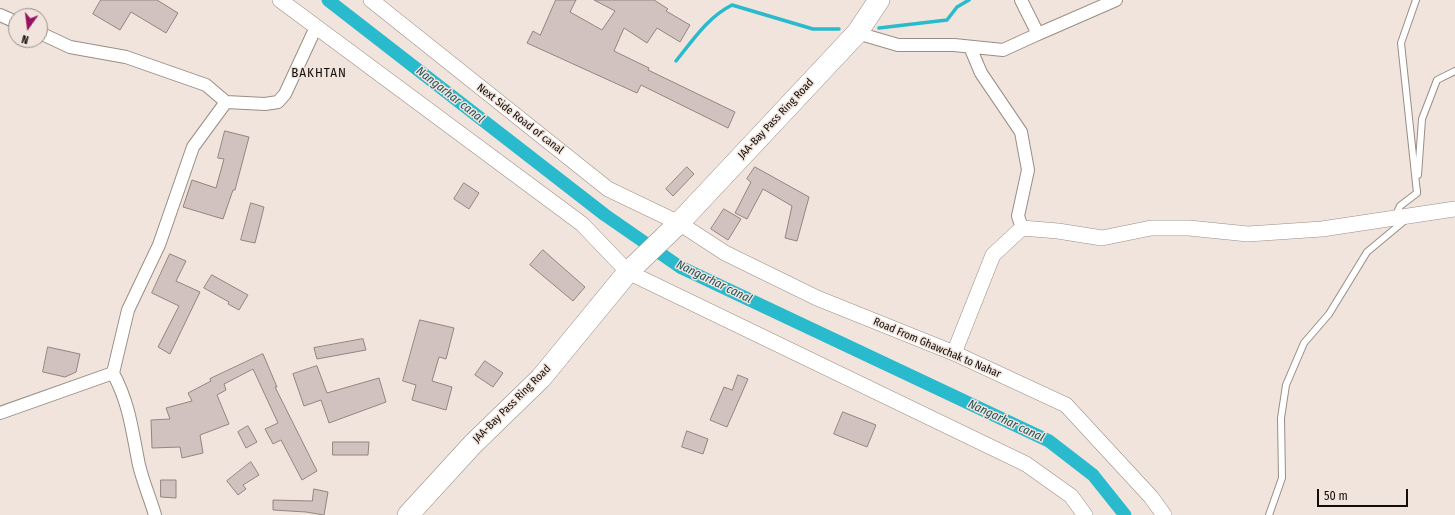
<!DOCTYPE html>
<html>
<head>
<meta charset="utf-8">
<style>
	body { margin:0 }
	#map { position:relative; width:1455px; height:515px; overflow:hidden; background:#f1e4dc; font-family:"Fira Sans Condensed",sans-serif }
	canvas { display:block }
	.north { position:absolute; left:8px; top:8px; width:40px; height:40px; box-sizing:border-box; background:#f1e4dc; border:1px solid #988e89; border-radius:50%; rotate:194deg; font-size:11px; font-weight:700; line-height:16px; text-align:center; color:#120e0c }
	.north::after { content:''; display:block; margin:auto; width:14px; height:18px; background:#9b1161; clip-path:polygon(50% 0,100% 100%,50% 72%,0 100%) }
	.scale { position:absolute; left:1317px; top:489px; width:91px; height:18px; box-sizing:border-box; border:2px solid #120e0c; border-top:0; padding-left:5px; font-size:12px; line-height:14px; white-space:nowrap; color:#120e0c; -webkit-text-stroke:3px #f1e4dc; paint-order:stroke }
</style>
</head>
<body>
<div id="map">
<canvas width="1455" height="515"></canvas>
<div class="north">N</div>
<div class="scale">50 m</div>
</div>
<script>
const context = document.querySelector('canvas').getContext('2d');
context.lineJoin = 'round';
function stroke(path, color, width, dash) {
  context.strokeStyle = color;
  context.lineWidth = width;
  context.lineCap = dash ? 'butt' : 'round';
  context.setLineDash(dash || []);
  context.stroke(path);
}
function fill(path, color) {
  context.fillStyle = color;
  context.fill(path, 'evenodd');
}
function drawText(font, color, halo, rows, align = 'center') {
  context.font = font + ' "Fira Sans Condensed",sans-serif';
  context.lineWidth = 3;
  context.setLineDash([]);
  context.textBaseline = 'middle';
  context.strokeStyle = halo;
  context.fillStyle = color;
  for (const [text, x, y, turn = 0] of rows) {
    context.save();
    context.translate(x, y);
    context.rotate((+turn || 0) * Math.PI / 180);
    context.textAlign = isNaN(turn) ? turn : align;
    if (halo) context.strokeText(text, 0, 0);
    context.fillText(text, 0, 0);
    context.restore();
  }
}
stroke(new Path2D(`
	M 879,28 L 947,20 L 957,7 L 969,0
	M 676,61 C 693,40 708,17 732,5 L 813,29 L 839,29`), '#29bacd', 3.5);
stroke(new Path2D(`
	M 328,0 L 605,215 L 680,267 L 1049,441 L 1093,475 L 1125,515`), '#29bacd', 13);
const building = new Path2D(`
	M 101,0 L 157,0 L 178,13 L 166,33 L 131,12 L 120,30 L 93,14 Z
	M 556,0 L 576,0 L 570,12 L 602,30 L 615,11 L 594,0 L 654,0 L 668,9 L 666,11 L 690,25 L 680,42 L 657,28 L 647,43 L 624,28 L 614,51 L 649,68 L 648,70 L 735,112 L 728,128 L 641,85 L 637,93 L 527,43 L 533,31 L 540,35 Z
	M 225,131 L 249,137 L 235,190 L 233,190 L 223,219 L 183,207 L 192,180 L 216,188 L 224,159 L 218,158 Z
	M 687,167 L 694,174 L 673,196 L 666,189 Z
	M 755,167 L 809,197 L 797,241 L 785,238 L 792,206 L 763,189 L 747,219 L 735,213 L 751,182 L 747,179 Z
	M 464,183 L 479,193 L 469,209 L 454,199 Z
	M 251,203 L 264,207 L 255,243 L 241,240 Z
	M 724,209 L 741,219 L 728,240 L 711,229 Z
	M 543,250 L 585,287 L 573,301 L 530,265 Z
	M 170,254 L 186,261 L 176,281 L 200,292 L 170,354 L 158,347 L 179,306 L 152,293 Z
	M 212,275 L 248,295 L 239,310 L 228,304 L 229,302 L 204,288 Z
	M 420,320 L 454,328 L 446,359 L 439,357 L 432,381 L 452,387 L 446,410 L 412,400 L 416,385 L 403,381 Z
	M 363,339 L 366,350 L 317,359 L 314,348 Z
	M 48,347 L 80,354 L 76,372 L 65,377 L 43,372 Z
	M 263,354 L 277,387 L 275,387 L 317,471 L 302,480 L 281,440 L 273,444 L 265,429 L 278,423 L 253,369 L 224,384 L 226,390 L 217,395 L 229,424 L 200,435 L 203,453 L 182,458 L 180,447 L 152,448 L 151,420 L 170,419 L 166,408 L 192,401 L 188,393 L 211,381 L 210,379 Z
	M 485,361 L 503,373 L 493,387 L 475,375 Z
	M 317,366 L 327,393 L 379,378 L 386,402 L 329,423 L 321,400 L 304,406 L 293,374 Z
	M 738,375 L 748,379 L 727,427 L 710,420 L 724,387 L 732,390 Z
	M 843,412 L 876,425 L 867,447 L 834,434 Z
	M 248,426 L 257,442 L 246,448 L 238,432 Z
	M 687,431 L 708,439 L 703,454 L 682,447 Z
	M 333,442 L 369,442 L 368,455 L 333,455 Z
	M 251,462 L 259,475 L 243,485 L 246,489 L 238,495 L 227,481 Z
	M 161,480 L 176,480 L 176,498 L 161,497 Z
	M 314,489 L 328,492 L 324,515 L 306,512 L 273,510 L 273,500 L 312,501 Z`);
fill(building, '#d1c2bf');
stroke(building, '#928481', 1);
const service = new Path2D(`
	M 1416,0 L 1401,43 L 1417,193
	M 1418,175 L 1422,119 L 1437,80 L 1455,71
	M 1395,217 L 1400,206 L 1417,193 L 1417,190
	M 1269,515 L 1282,478 L 1281,418 L 1286,385 L 1304,343 L 1329,314 L 1367,252 L 1403,222`);
const minor = new Path2D(`
	M 0,15 L 16,22
	M 40,33 L 70,47 L 126,57 L 206,85 L 226,102 L 265,104 L 278,102 L 285,94 L 316,27
	M 857,33 L 898,45 L 954,45 L 1003,50 L 1038,34 L 1021,0
	M 1038,34 L 1116,0
	M 970,47 L 981,73 L 1021,132 L 1028,170 L 1018,216 L 1022,228
	M 0,413 L 113,373
	M 155,515 C 150,498 143,482 139,465 C 132,431 130,405 113,373 L 128,310 L 159,245 L 193,147 L 226,102`);
const tertiary = new Path2D(`
	M 280,0 L 582,224 L 628,272 L 1026,464 L 1071,496 L 1085,515
	M 371,0 L 608,189 L 679,223 L 725,253 L 817,298 L 954,353 L 1066,405 L 1151,497 L 1164,515
	M 954,353 L 993,255 L 1022,228 L 1058,231 L 1102,238 L 1151,228 L 1189,228 L 1248,234 L 1322,229 L 1455,209`);
const trunk = new Path2D(`
	M 408,515 L 473,444 L 541,378 L 628,272 L 679,223 L 857,33 L 879,0`);
stroke(service, '#998e86', 8);
stroke(minor, '#998e86', 14);
stroke(tertiary, '#998e86', 16);
stroke(trunk, '#998e86', 22);
stroke(service, '#fff', 6);
stroke(minor, '#fff', 12);
stroke(tertiary, '#fff', 15);
stroke(trunk, '#fff', 21);
drawText('11px', '#120e0c', '#f1e4dc', [
	["Next Side Road of canal",520,119,38],
	["JAA-Bay Pass Ring Road",776,119,-47],
	["Road From Ghawchak to Nahar",937,348,23],
	["JAA-Bay Pass Ring Road",512,404,-45]
]);
drawText('italic 12px', '#1c545d', '#f1e4dc', [
	["Nangarhar canal",450,95,38],
	["Nangarhar canal",714,282,26],
	["Nangarhar canal",1006,421,25]
]);
context.letterSpacing = '1px';
drawText('13px', '#120e0c', '#f1e4dc', [
	["BAKHTAN",319,73]
]);
context.letterSpacing = '0px';
</script>
</body>
</html>
